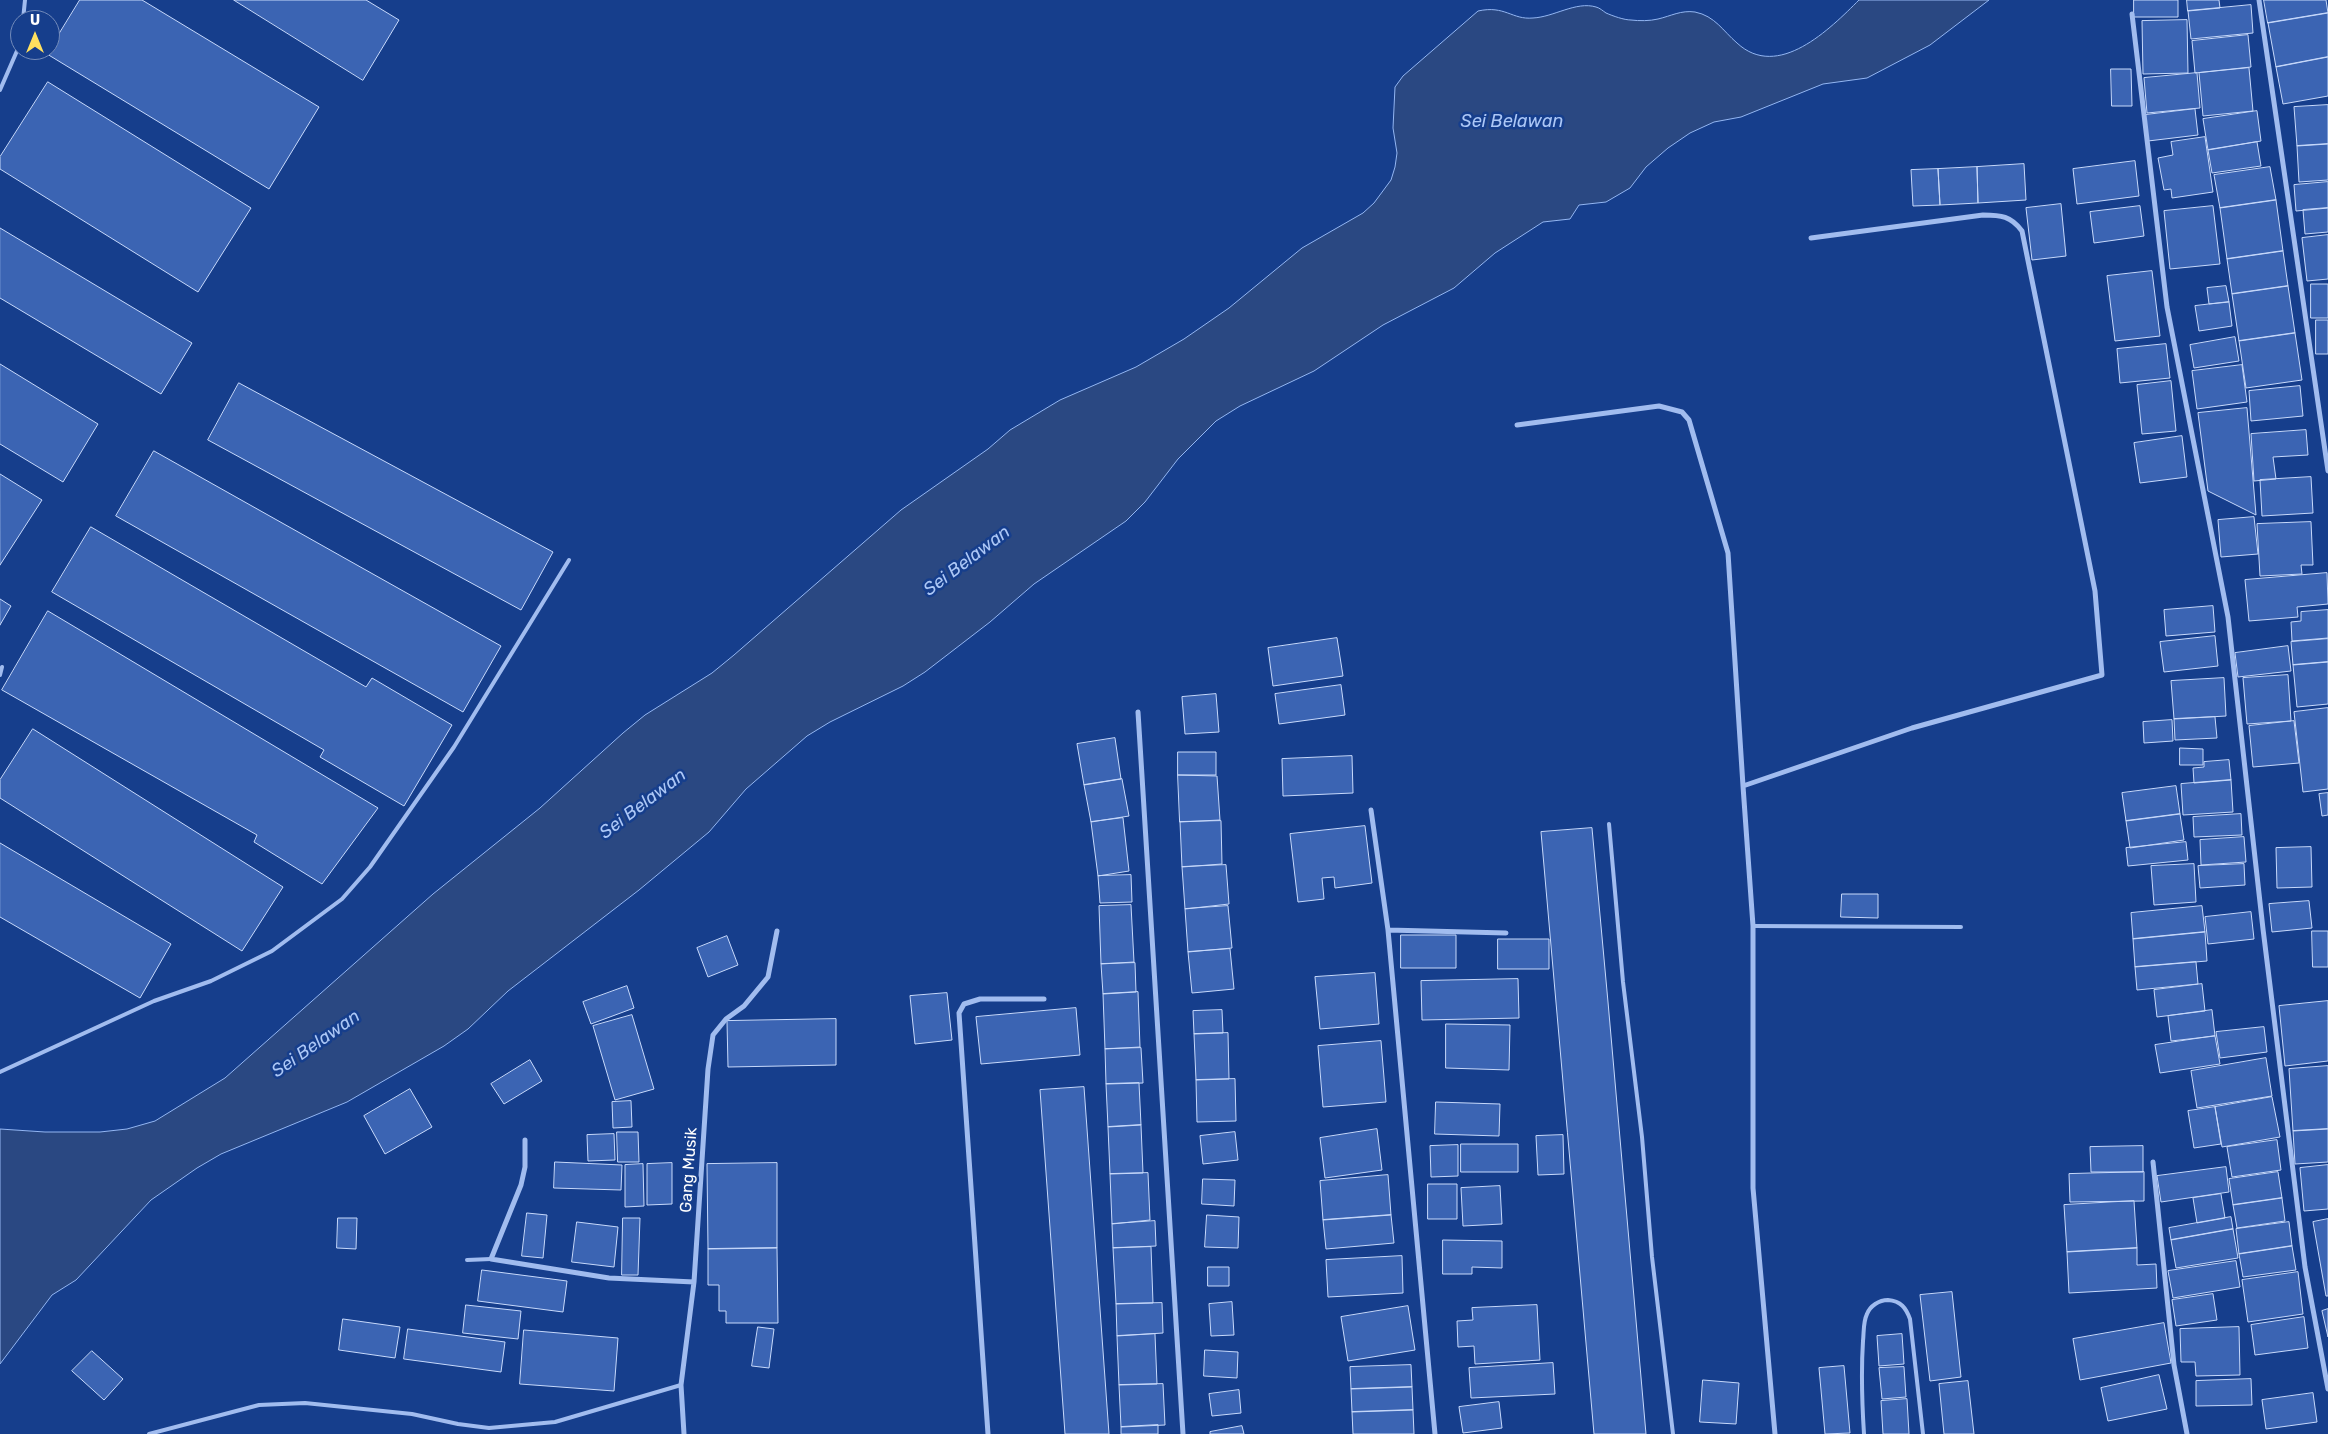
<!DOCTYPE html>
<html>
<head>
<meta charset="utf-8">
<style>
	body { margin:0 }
	#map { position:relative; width:2328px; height:1434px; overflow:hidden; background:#163e8c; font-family:Rubik,sans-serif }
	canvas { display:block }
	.north { position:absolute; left:10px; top:10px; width:50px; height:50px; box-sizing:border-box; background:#163e8c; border:1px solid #738bba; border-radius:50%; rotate:0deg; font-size:14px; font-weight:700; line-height:20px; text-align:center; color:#fff }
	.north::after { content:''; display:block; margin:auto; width:18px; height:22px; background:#ffe05f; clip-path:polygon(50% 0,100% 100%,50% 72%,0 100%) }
</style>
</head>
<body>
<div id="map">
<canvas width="2328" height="1434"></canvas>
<div class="north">U</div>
</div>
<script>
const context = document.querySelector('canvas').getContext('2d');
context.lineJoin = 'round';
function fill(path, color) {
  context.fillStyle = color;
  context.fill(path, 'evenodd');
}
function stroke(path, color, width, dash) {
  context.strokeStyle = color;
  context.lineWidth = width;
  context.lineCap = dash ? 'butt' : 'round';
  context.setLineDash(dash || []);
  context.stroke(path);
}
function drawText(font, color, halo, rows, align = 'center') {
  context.font = font + ' Rubik,sans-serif';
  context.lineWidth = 5;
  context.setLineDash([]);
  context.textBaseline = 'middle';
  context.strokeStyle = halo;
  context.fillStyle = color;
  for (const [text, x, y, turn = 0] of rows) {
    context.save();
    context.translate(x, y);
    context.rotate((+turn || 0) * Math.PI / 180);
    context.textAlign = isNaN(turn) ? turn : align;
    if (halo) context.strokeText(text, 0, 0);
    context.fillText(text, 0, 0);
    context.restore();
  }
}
const water = new Path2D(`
	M 1859,0 L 1989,0 L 1930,45 L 1867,78 L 1823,84 L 1741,117 L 1714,122 L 1690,133 L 1668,148 L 1646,167 L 1630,188 L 1606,202 L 1579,205 L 1570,219 L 1543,222 L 1495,253 L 1454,288 L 1383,325 L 1314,371 L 1240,406 L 1216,421 L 1178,459 L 1145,502 L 1126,521 L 1034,584 L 990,622 L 925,672 L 903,686 L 830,722 L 807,736 L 746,789 L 709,832 L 639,890 L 508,991 L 468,1029 L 444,1046 L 347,1102 L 221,1154 L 197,1168 L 151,1200 L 76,1280 L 52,1295 L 0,1364 L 0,1129 L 45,1132 L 100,1132 L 127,1129 L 155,1121 L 225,1078 L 433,894 L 540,808 L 623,733 L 645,715 L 712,673 L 734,655 L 901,510 L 988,449 L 1010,430 L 1060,400 L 1136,367 L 1184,339 L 1229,308 L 1302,248 L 1363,213 L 1374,203 L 1391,180 L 1395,167 L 1397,153 L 1393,128 L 1395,87 L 1403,76 L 1478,11 C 1505,5 1512,20 1533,18 C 1554,17 1576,1 1596,7 C 1600,8 1603,11 1606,13 C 1613,16 1624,20 1631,20 C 1639,21 1650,21 1658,19 C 1671,16 1681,10 1695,12 C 1715,16 1723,31 1737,43 C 1778,81 1830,29 1859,0 Z`);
fill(water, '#2a4882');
stroke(water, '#93b6f2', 1);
const building = new Path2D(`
	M 80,0 L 142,0 L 319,107 L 269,189 L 47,54 Z
	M 234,0 L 366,0 L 399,20 L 363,80 Z
	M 2134,0 L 2178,0 L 2178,17 L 2134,17 Z
	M 2187,0 L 2219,0 L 2220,8 L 2188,11 Z
	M 2264,0 L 2326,0 L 2328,13 L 2268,23 Z
	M 2251,5 L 2253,33 L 2191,39 L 2188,11 Z
	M 2328,13 L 2328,57 L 2276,67 L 2268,23 Z
	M 2187,20 L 2188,73 L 2143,74 L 2142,21 Z
	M 2248,35 L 2251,67 L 2195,73 L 2192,41 Z
	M 2328,57 L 2328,96 L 2283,104 L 2276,67 Z
	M 2249,68 L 2253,111 L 2203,116 L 2199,73 Z
	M 2111,69 L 2131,69 L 2132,106 L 2112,106 Z
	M 2197,73 L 2200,108 L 2147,113 L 2144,78 Z
	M 48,82 L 251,208 L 198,292 L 0,169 L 0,157 Z
	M 2328,105 L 2328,144 L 2297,146 L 2294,107 Z
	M 2195,109 L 2198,135 L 2148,141 L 2145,115 Z
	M 2257,111 L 2261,141 L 2208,150 L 2203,119 Z
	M 2205,137 L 2213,192 L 2172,198 L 2171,189 L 2164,190 L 2158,158 L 2173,155 L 2171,142 Z
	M 2257,142 L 2261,166 L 2212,173 L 2208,150 Z
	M 2328,144 L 2328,180 L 2299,182 L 2297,146 Z
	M 2135,161 L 2139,196 L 2077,204 L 2073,169 Z
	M 2024,164 L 2026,200 L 1978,203 L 1977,167 Z
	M 1977,167 L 1978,203 L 1940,205 L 1938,169 Z
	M 2270,167 L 2276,200 L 2220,208 L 2214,175 Z
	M 1938,169 L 1940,205 L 1913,206 L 1911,170 Z
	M 2328,182 L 2328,208 L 2296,211 L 2294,185 Z
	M 2276,200 L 2283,251 L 2227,259 L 2220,208 Z
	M 2061,204 L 2066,256 L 2032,260 L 2026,208 Z
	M 2140,206 L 2144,236 L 2094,243 L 2090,212 Z
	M 2213,206 L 2220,264 L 2170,269 L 2164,211 Z
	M 2328,208 L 2328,232 L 2305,234 L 2303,210 Z
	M 0,228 L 192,343 L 161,394 L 0,298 Z
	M 2328,235 L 2328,279 L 2307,281 L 2302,238 Z
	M 2283,251 L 2288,286 L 2232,294 L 2227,259 Z
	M 2152,271 L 2160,336 L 2115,341 L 2107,276 Z
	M 2311,284 L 2328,284 L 2328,318 L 2311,318 Z
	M 2226,286 L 2229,302 L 2209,304 L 2207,288 Z
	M 2288,286 L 2295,333 L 2239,341 L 2232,294 Z
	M 2229,302 L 2232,326 L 2199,331 L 2195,306 Z
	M 2316,320 L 2328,320 L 2328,354 L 2316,354 Z
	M 2295,333 L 2302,380 L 2246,388 L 2239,341 Z
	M 2235,337 L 2239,361 L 2194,368 L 2190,345 Z
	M 2166,344 L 2170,378 L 2120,383 L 2117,349 Z
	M 0,364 L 98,424 L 63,482 L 0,444 Z
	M 2242,365 L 2247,402 L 2197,409 L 2192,371 Z
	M 2171,381 L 2176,431 L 2142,434 L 2137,385 Z
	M 239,383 L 553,552 L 521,610 L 208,440 Z
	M 2300,386 L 2303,416 L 2251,421 L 2249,391 Z
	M 2247,408 L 2256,515 L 2208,491 L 2198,413 Z
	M 2306,430 L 2308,455 L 2273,457 L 2276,479 L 2254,481 L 2251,434 Z
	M 2182,436 L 2187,477 L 2140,483 L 2134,443 Z
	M 154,451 L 501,646 L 463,712 L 116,516 Z
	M 0,474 L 42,500 L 0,565 Z
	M 2311,477 L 2313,513 L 2262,516 L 2260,480 Z
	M 2254,517 L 2258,554 L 2221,557 L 2218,520 Z
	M 2311,522 L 2313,565 L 2301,565 L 2302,574 L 2260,576 L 2257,524 Z
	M 91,527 L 366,687 L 372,678 L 452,725 L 404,806 L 320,757 L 324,750 L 52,592 Z
	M 2327,573 L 2328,604 L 2297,607 L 2298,617 L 2249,621 L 2245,580 Z
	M 0,599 L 11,606 L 0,625 Z
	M 2213,606 L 2215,632 L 2166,636 L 2164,610 Z
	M 2328,610 L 2328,638 L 2292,641 L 2291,622 L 2301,621 L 2301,612 Z
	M 48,611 L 378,808 L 322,884 L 254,842 L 257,835 L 2,690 Z
	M 2215,636 L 2218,666 L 2164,672 L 2160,642 Z
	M 1337,638 L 1343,676 L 1273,686 L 1268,648 Z
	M 2328,639 L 2328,662 L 2293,665 L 2291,642 Z
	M 2288,646 L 2291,671 L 2238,677 L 2235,653 Z
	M 2328,662 L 2328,704 L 2297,707 L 2293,665 Z
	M 2288,675 L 2291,721 L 2247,724 L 2243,678 Z
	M 2224,678 L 2226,716 L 2174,719 L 2171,681 Z
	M 1341,685 L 1345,715 L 1279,724 L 1275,694 Z
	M 1216,694 L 1219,732 L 1185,734 L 1182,697 Z
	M 2328,708 L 2328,789 L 2303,792 L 2294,712 Z
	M 2215,717 L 2217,738 L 2175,740 L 2174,719 Z
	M 2172,720 L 2173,741 L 2144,743 L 2143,722 Z
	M 2294,721 L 2299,763 L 2253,767 L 2249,726 Z
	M 33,729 L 283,887 L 242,951 L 0,798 L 0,780 Z
	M 1115,738 L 1121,779 L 1084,785 L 1077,744 Z
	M 2180,748 L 2203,749 L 2203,765 L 2180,765 Z
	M 1178,752 L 1216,752 L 1216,775 L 1178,775 Z
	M 1352,756 L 1353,793 L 1283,796 L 1282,759 Z
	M 2229,760 L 2231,780 L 2194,783 L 2193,768 L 2204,767 L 2204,762 Z
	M 1178,775 L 1217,776 L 1220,820 L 1180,822 Z
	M 1122,779 L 1129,816 L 1091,822 L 1084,785 Z
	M 2231,780 L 2233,812 L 2183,815 L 2181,784 Z
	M 2176,786 L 2180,814 L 2126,821 L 2122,793 Z
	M 2328,793 L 2328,815 L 2322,816 L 2319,794 Z
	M 2180,814 L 2184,840 L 2130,848 L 2126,821 Z
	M 2241,814 L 2242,835 L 2194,837 L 2193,817 Z
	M 1123,818 L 1129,871 L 1098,876 L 1091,822 Z
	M 1221,821 L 1222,864 L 1182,867 L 1180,822 Z
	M 1365,826 L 1372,883 L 1335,888 L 1334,877 L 1322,878 L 1324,899 L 1298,902 L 1290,834 Z
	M 1592,828 L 1608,1002 L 1646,1434 L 1594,1434 L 1541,832 Z
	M 2244,837 L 2246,862 L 2201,865 L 2200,840 Z
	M 2186,842 L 2188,860 L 2128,866 L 2126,848 Z
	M 0,843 L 171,944 L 140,998 L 0,917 Z
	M 2311,847 L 2312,887 L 2277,888 L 2276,848 Z
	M 2194,864 L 2196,902 L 2154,905 L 2151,866 Z
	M 2244,864 L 2245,885 L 2200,888 L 2198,866 Z
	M 1226,865 L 1229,904 L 1185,909 L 1182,867 Z
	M 1131,875 L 1132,902 L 1100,903 L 1098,876 Z
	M 1842,894 L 1878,894 L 1878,918 L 1841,917 Z
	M 2309,901 L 2312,928 L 2272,932 L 2269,904 Z
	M 1131,905 L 1134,962 L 1101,964 L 1099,906 Z
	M 1228,906 L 1232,948 L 1188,952 L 1185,909 Z
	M 2202,906 L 2205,932 L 2133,939 L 2131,913 Z
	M 2251,912 L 2254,939 L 2208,944 L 2205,917 Z
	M 2312,931 L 2328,931 L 2328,967 L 2313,967 Z
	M 2205,932 L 2207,961 L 2135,967 L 2133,939 Z
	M 1401,935 L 1456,935 L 1456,968 L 1401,968 Z
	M 727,936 L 738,965 L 708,977 L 697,948 Z
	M 1498,939 L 1549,939 L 1549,969 L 1498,969 Z
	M 1230,949 L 1234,989 L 1192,993 L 1188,952 Z
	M 2196,962 L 2198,984 L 2137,990 L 2135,967 Z
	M 1135,963 L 1136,992 L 1103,994 L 1101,964 Z
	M 1375,973 L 1379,1024 L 1320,1029 L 1315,977 Z
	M 1518,979 L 1519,1018 L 1422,1020 L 1421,981 Z
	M 2202,984 L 2205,1011 L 2157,1017 L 2154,990 Z
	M 627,986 L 634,1008 L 591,1024 L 583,1002 Z
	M 1138,992 L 1140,1047 L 1105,1049 L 1103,994 Z
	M 947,993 L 952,1040 L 915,1044 L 910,996 Z
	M 2328,1001 L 2328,1061 L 2285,1066 L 2279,1006 Z
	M 1076,1008 L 1080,1055 L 981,1064 L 976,1017 Z
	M 1222,1010 L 1223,1033 L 1194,1034 L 1193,1011 Z
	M 2212,1010 L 2215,1036 L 2171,1041 L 2168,1016 Z
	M 632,1015 L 654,1089 L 615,1100 L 593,1026 Z
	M 836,1019 L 836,1065 L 728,1067 L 727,1021 Z
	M 1446,1024 L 1510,1025 L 1509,1070 L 1446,1068 Z
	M 2264,1027 L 2267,1052 L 2220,1058 L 2216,1032 Z
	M 1228,1033 L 1229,1079 L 1196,1080 L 1194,1034 Z
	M 2215,1036 L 2220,1064 L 2160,1073 L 2155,1045 Z
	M 1381,1041 L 1386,1102 L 1323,1107 L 1318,1046 Z
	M 1141,1048 L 1143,1083 L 1106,1084 L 1105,1049 Z
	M 2266,1058 L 2272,1096 L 2197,1108 L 2191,1071 Z
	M 530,1060 L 542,1081 L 504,1104 L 491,1084 Z
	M 2328,1066 L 2328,1129 L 2293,1131 L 2289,1069 Z
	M 1235,1079 L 1236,1121 L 1197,1122 L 1196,1080 Z
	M 1139,1083 L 1141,1125 L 1108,1127 L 1106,1084 Z
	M 1084,1087 L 1109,1434 L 1065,1434 L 1040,1090 Z
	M 410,1089 L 432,1127 L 385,1154 L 364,1116 Z
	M 2272,1097 L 2280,1137 L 2222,1147 L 2215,1107 Z
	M 631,1101 L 632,1127 L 613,1128 L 612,1102 Z
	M 1436,1102 L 1500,1104 L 1499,1136 L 1435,1134 Z
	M 2215,1107 L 2221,1144 L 2194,1148 L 2188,1111 Z
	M 1141,1125 L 1143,1173 L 1110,1174 L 1108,1127 Z
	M 1377,1129 L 1382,1170 L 1325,1178 L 1320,1138 Z
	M 2328,1129 L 2328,1162 L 2295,1164 L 2293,1131 Z
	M 617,1132 L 638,1132 L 639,1162 L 618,1162 Z
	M 1235,1132 L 1238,1160 L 1203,1164 L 1200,1136 Z
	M 614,1134 L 615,1160 L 588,1161 L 587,1135 Z
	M 1563,1135 L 1564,1174 L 1538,1175 L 1536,1136 Z
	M 2277,1140 L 2281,1170 L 2232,1177 L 2227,1147 Z
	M 1461,1144 L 1518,1144 L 1518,1172 L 1461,1172 Z
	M 1458,1145 L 1458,1176 L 1431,1177 L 1430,1146 Z
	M 2143,1146 L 2143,1172 L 2091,1172 L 2090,1147 Z
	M 555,1162 L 622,1165 L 621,1190 L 554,1188 Z
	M 672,1163 L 672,1204 L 647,1205 L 647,1164 Z
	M 777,1163 L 777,1248 L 708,1249 L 707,1164 Z
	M 643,1164 L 644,1206 L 625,1207 L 625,1165 Z
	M 2328,1165 L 2328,1209 L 2304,1211 L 2300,1168 Z
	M 2226,1167 L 2229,1192 L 2161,1202 L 2157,1176 Z
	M 2144,1172 L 2144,1201 L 2070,1202 L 2069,1174 Z
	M 2278,1172 L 2282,1198 L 2233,1205 L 2229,1179 Z
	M 1148,1173 L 1150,1220 L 1112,1224 L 1110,1174 Z
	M 1388,1175 L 1391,1215 L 1323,1220 L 1320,1181 Z
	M 1203,1179 L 1235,1180 L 1234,1206 L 1202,1204 Z
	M 1428,1184 L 1457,1184 L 1457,1219 L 1428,1219 Z
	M 1500,1186 L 1502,1224 L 1463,1226 L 1461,1188 Z
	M 2221,1194 L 2225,1218 L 2197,1223 L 2193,1198 Z
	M 2282,1198 L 2285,1221 L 2237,1228 L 2233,1205 Z
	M 2134,1201 L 2137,1248 L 2067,1252 L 2064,1205 Z
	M 527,1213 L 547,1215 L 543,1258 L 522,1256 Z
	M 1207,1215 L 1239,1217 L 1238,1248 L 1205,1247 Z
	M 1391,1215 L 1394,1243 L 1326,1249 L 1323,1220 Z
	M 2231,1217 L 2233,1229 L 2171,1240 L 2169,1228 Z
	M 338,1218 L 357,1218 L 356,1249 L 337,1248 Z
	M 623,1218 L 640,1218 L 638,1275 L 622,1275 Z
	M 2328,1219 L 2328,1296 L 2326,1296 L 2313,1222 Z
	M 1155,1221 L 1156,1246 L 1113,1248 L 1112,1224 Z
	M 577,1222 L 618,1227 L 614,1267 L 572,1262 Z
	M 2289,1222 L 2292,1246 L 2239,1254 L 2236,1229 Z
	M 2233,1229 L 2238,1258 L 2176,1268 L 2171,1240 Z
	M 1443,1240 L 1502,1241 L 1502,1268 L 1472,1267 L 1472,1274 L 1443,1274 Z
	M 2292,1246 L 2296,1270 L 2243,1277 L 2239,1254 Z
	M 1151,1247 L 1153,1303 L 1116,1304 L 1113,1248 Z
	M 777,1248 L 778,1323 L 726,1323 L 726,1311 L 719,1311 L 719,1285 L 708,1285 L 708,1249 Z
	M 2137,1248 L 2137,1265 L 2156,1264 L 2157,1288 L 2069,1293 L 2067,1252 Z
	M 1402,1256 L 1403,1293 L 1328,1297 L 1326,1260 Z
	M 2236,1261 L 2240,1287 L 2173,1298 L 2168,1271 Z
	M 1208,1267 L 1229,1267 L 1229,1286 L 1208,1286 Z
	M 482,1270 L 567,1281 L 563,1312 L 478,1301 Z
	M 2298,1272 L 2303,1314 L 2248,1322 L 2242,1280 Z
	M 1952,1292 L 1961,1377 L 1930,1381 L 1920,1295 Z
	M 2213,1294 L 2217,1320 L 2176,1326 L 2172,1300 Z
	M 1232,1302 L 1234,1335 L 1211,1336 L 1209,1304 Z
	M 1162,1303 L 1163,1333 L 1117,1336 L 1116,1304 Z
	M 466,1305 L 521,1311 L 518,1339 L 463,1333 Z
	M 1537,1305 L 1540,1360 L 1475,1364 L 1474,1346 L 1458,1347 L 1457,1321 L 1473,1320 L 1472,1308 Z
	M 1408,1306 L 1415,1350 L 1348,1361 L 1341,1317 Z
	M 2328,1309 L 2328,1337 L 2322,1311 Z
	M 2304,1317 L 2308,1348 L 2255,1355 L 2251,1325 Z
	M 343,1319 L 400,1327 L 395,1358 L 339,1350 Z
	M 2164,1323 L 2171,1363 L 2080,1380 L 2073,1339 Z
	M 758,1327 L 774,1329 L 769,1368 L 752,1366 Z
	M 2239,1327 L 2240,1375 L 2196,1376 L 2195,1362 L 2181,1362 L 2180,1329 Z
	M 408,1329 L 505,1342 L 501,1372 L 404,1359 Z
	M 524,1330 L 618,1338 L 614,1391 L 520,1384 Z
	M 1155,1334 L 1157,1384 L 1119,1385 L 1117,1336 Z
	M 1902,1334 L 1904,1364 L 1879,1366 L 1877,1336 Z
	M 1205,1350 L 1238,1352 L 1237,1378 L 1204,1376 Z
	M 92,1351 L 123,1379 L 104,1400 L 72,1371 Z
	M 1553,1363 L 1555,1394 L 1471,1398 L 1469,1368 Z
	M 1411,1365 L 1412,1387 L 1351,1389 L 1350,1367 Z
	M 1844,1366 L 1850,1433 L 1825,1434 L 1819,1368 Z
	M 1904,1367 L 1906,1397 L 1882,1399 L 1879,1368 Z
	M 2159,1375 L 2167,1409 L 2108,1421 L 2101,1388 Z
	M 2251,1379 L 2252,1405 L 2196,1406 L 2196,1381 Z
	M 1703,1380 L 1739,1383 L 1736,1424 L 1700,1422 Z
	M 1968,1381 L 1974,1434 L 1944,1434 L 1939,1384 Z
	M 1163,1384 L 1165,1425 L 1121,1427 L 1119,1385 Z
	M 1412,1387 L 1413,1410 L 1352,1412 L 1351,1389 Z
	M 1239,1390 L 1241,1413 L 1212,1416 L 1209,1394 Z
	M 2313,1393 L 2317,1422 L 2266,1429 L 2262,1400 Z
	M 1907,1399 L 1909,1434 L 1883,1434 L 1881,1401 Z
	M 1499,1402 L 1502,1428 L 1463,1433 L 1459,1407 Z
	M 1413,1410 L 1414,1434 L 1353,1434 L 1352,1412 Z
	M 1158,1425 L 1158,1434 L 1121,1434 L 1121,1427 Z
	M 1242,1426 L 1244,1434 L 1210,1434 L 1210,1432 Z`);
fill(building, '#3b64b3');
stroke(building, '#c7d9fb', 1);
stroke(new Path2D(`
	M 23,20 L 25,0
	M 0,90 L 20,44
	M 0,675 L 2,667
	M 1609,824 L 1623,982 L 1642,1137 L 1652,1257 L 1673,1434
	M 1753,926 L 1961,927
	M 0,1072 L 154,1001 L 211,981 L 272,951 L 342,899 L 370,867 L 454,747 L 569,560
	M 467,1260 L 491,1259
	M 149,1434 L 259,1405 L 305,1403 L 412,1414 L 458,1424 L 489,1428 L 555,1422 L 681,1385
	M 1864,1434 C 1862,1403 1861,1372 1863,1341 C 1864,1332 1863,1322 1867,1314 C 1870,1306 1879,1300 1888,1300 C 1901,1301 1906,1308 1910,1319 L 1923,1434`), '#a1bcef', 4);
stroke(new Path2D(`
	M 2259,0 L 2328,471
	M 2132,14 L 2167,307 L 2228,617 L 2263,929 L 2305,1267 L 2328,1389
	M 1517,425 L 1659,406 L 1682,412 L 1689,420 L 1728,553 L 1743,786
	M 1138,712 L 1183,1434
	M 1371,810 L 1388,930 L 1435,1434
	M 1388,930 L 1506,933
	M 525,1140 L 525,1167 L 521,1185 L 491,1259 L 609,1278 L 694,1282
	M 2153,1162 L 2174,1365 L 2187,1434
	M 684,1434 L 681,1385 L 694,1282 L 708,1069 L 713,1035 L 726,1019 L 744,1006 L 768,977 L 777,931
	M 988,1434 L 959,1013 L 964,1004 L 980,999 L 1044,999
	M 1775,1434 L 1753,1188 L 1753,926 L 1743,786 L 1912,728 L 2102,675 L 2095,591 L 2022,231 C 2011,216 2001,215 1983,215 L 1811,238`), '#a1bcef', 5);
drawText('16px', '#fff', '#163e8c', [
	["Gang Musik",689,1170,-86]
]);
drawText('italic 18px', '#acc7f6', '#163e8c', [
	["Sei Belawan",1512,122],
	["Sei Belawan",967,561,-37],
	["Sei Belawan",643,804,-37],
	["Sei Belawan",316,1044,-35]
]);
</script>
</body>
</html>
